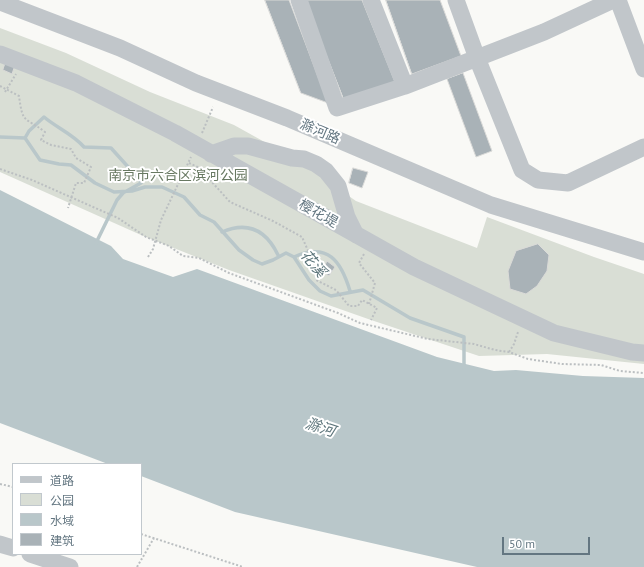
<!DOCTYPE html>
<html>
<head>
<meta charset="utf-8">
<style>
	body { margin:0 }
	#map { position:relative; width:644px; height:567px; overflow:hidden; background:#f9f9f6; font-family:"PT Sans","Noto Sans SC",sans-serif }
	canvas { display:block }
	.legend { position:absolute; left:12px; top:463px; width:130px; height:92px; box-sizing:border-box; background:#fff; border:1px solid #c1c8cd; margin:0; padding:5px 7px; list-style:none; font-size:12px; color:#637681 }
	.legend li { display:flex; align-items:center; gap:8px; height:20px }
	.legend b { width:20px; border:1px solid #c1c8cd }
	.scale { position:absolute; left:502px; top:537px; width:88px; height:18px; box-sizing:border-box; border:2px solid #637681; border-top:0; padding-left:5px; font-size:12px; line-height:14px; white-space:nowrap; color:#637681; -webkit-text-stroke:3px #fff; paint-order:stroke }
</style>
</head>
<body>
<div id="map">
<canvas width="644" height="567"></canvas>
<ul class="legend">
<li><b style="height:5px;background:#c1c6ca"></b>道路</li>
<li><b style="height:11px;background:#d9ded5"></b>公园</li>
<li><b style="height:11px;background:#b9c7ca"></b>水域</li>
<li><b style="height:11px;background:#a9b2b7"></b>建筑</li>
</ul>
<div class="scale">50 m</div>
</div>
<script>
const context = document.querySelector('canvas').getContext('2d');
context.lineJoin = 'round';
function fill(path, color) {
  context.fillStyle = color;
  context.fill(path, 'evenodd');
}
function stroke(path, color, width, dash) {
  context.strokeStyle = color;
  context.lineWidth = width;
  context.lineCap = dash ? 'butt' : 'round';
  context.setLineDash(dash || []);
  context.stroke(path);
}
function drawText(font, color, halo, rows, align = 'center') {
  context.font = font + ' "PT Sans","Noto Sans SC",sans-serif';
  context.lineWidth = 4;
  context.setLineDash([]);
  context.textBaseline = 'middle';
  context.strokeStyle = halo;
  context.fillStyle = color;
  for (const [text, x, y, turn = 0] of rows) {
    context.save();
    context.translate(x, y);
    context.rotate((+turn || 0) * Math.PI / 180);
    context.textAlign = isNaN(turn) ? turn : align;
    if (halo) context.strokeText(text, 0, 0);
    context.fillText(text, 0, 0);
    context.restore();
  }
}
fill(new Path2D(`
	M 0,28 L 66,53 L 150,92 L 234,125 L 297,160 L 356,201 L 477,248 L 487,217 L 594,257 L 644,274 L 644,364 L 547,354 L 479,356 L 371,320 L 229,270 L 141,235 L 0,172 Z`), '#d9ded5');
fill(new Path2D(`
	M 0,190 L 111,246 L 123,259 L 173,277 L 197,269 L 437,357 L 494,371 L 516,370 L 583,376 L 644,378 L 644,567 L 477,567 L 235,512 L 141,476 L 141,464 L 108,464 L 0,423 Z`), '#b9c7ca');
stroke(new Path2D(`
	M 0,137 L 25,138 L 40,160 L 59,164 L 71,165 L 95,183 L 114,192 L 132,191 L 145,187 L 162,187 L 184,197 L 200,215 L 214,222 L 239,250 L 253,260 L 262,264 L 273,260 L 286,253 L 294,257 L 309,280 L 320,291 L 331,296 L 363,290 L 410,318 L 464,337 L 464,368
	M 25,138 L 29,131 L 44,117 C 57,128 73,134 84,147 L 111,148 L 139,179 L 141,183 L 123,193 L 117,200 L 96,243
	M 222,232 C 248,221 266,230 278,255
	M 294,257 C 328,242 341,261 350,291`), '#b9c7ca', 3.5);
const building = new Path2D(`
	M 265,0 L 289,0 L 328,103 L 301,93 Z
	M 305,0 L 362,0 L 395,82 L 345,102 Z
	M 386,0 L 440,0 L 461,56 L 412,74 Z
	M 6,61 L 15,65 L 12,74 L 3,70 Z
	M 463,73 L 492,151 L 476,157 L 447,79 Z
	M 353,168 L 368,172 L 362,188 L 349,183 Z
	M 538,244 L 549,255 L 547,271 L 537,286 L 526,294 L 510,289 L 508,271 L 516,251 Z
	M 327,261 L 335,267 L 329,276 L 323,272 Z`);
fill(building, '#a9b2b7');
stroke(building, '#dadad8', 1);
stroke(new Path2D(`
	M 5,92 L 16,74
	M 202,133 L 213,107
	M 189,163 L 206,171 L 211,181 L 230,202 L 273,221 L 302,237 L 313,262 L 323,267 L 316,280 L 336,290 L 349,306 L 358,306 L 362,300 L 377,308 L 371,320
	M 0,169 L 32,180 L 118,218 L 146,237 L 169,246 L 183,256 L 199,258 L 229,273 L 338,313 L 360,323 L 428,339 L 474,344 L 495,350 L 509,352 L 528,359 L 562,364 L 601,365 L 620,371 L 644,373
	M 364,254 L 359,263 L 375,283 L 369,304
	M 148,257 L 153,249 L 161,220 L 191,157
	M 509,352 L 514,344 L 518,332
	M 0,484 L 13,487
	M 141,534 L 243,567
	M 137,567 L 154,538`), '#bbbfc1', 2, [2, 2]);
stroke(new Path2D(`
	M 299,0 L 337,108 L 405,86 L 544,32 L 613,0
	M 371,0 L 405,86
	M 456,0 L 477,58 L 522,170 L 538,180 L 568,183 L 644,147
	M 618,0 L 644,69
	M 0,2 L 120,48 L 196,83 L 287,118 L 491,205 L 644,252
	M 0,54 L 76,83 L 175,133 L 414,267 L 554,333 L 632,352 L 644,353
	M 211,154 L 234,146 L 248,146 L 292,158 L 304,159 L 316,164 L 326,171 L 338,186 L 347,217 L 356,235
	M 0,544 L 13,548
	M 30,554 L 70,567`), '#c1c6ca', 17);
stroke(new Path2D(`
	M 0,86 L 19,96 C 23,125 24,116 45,132 L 41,140 L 51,145 L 71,149 L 76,158 L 91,167 L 84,183 L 76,183 L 68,208`), '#bbbfc1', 2, [2, 2]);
drawText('14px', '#637681', '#fff', [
	["滁河路",320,132,23],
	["樱花堤",318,214,29]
]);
drawText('14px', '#687962', '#fff', [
	["南京市六合区滨河公园",178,176]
]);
drawText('italic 15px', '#5e767c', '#fff', [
	["花溪",313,264,50],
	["滁河",320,428,18]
]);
</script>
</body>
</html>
